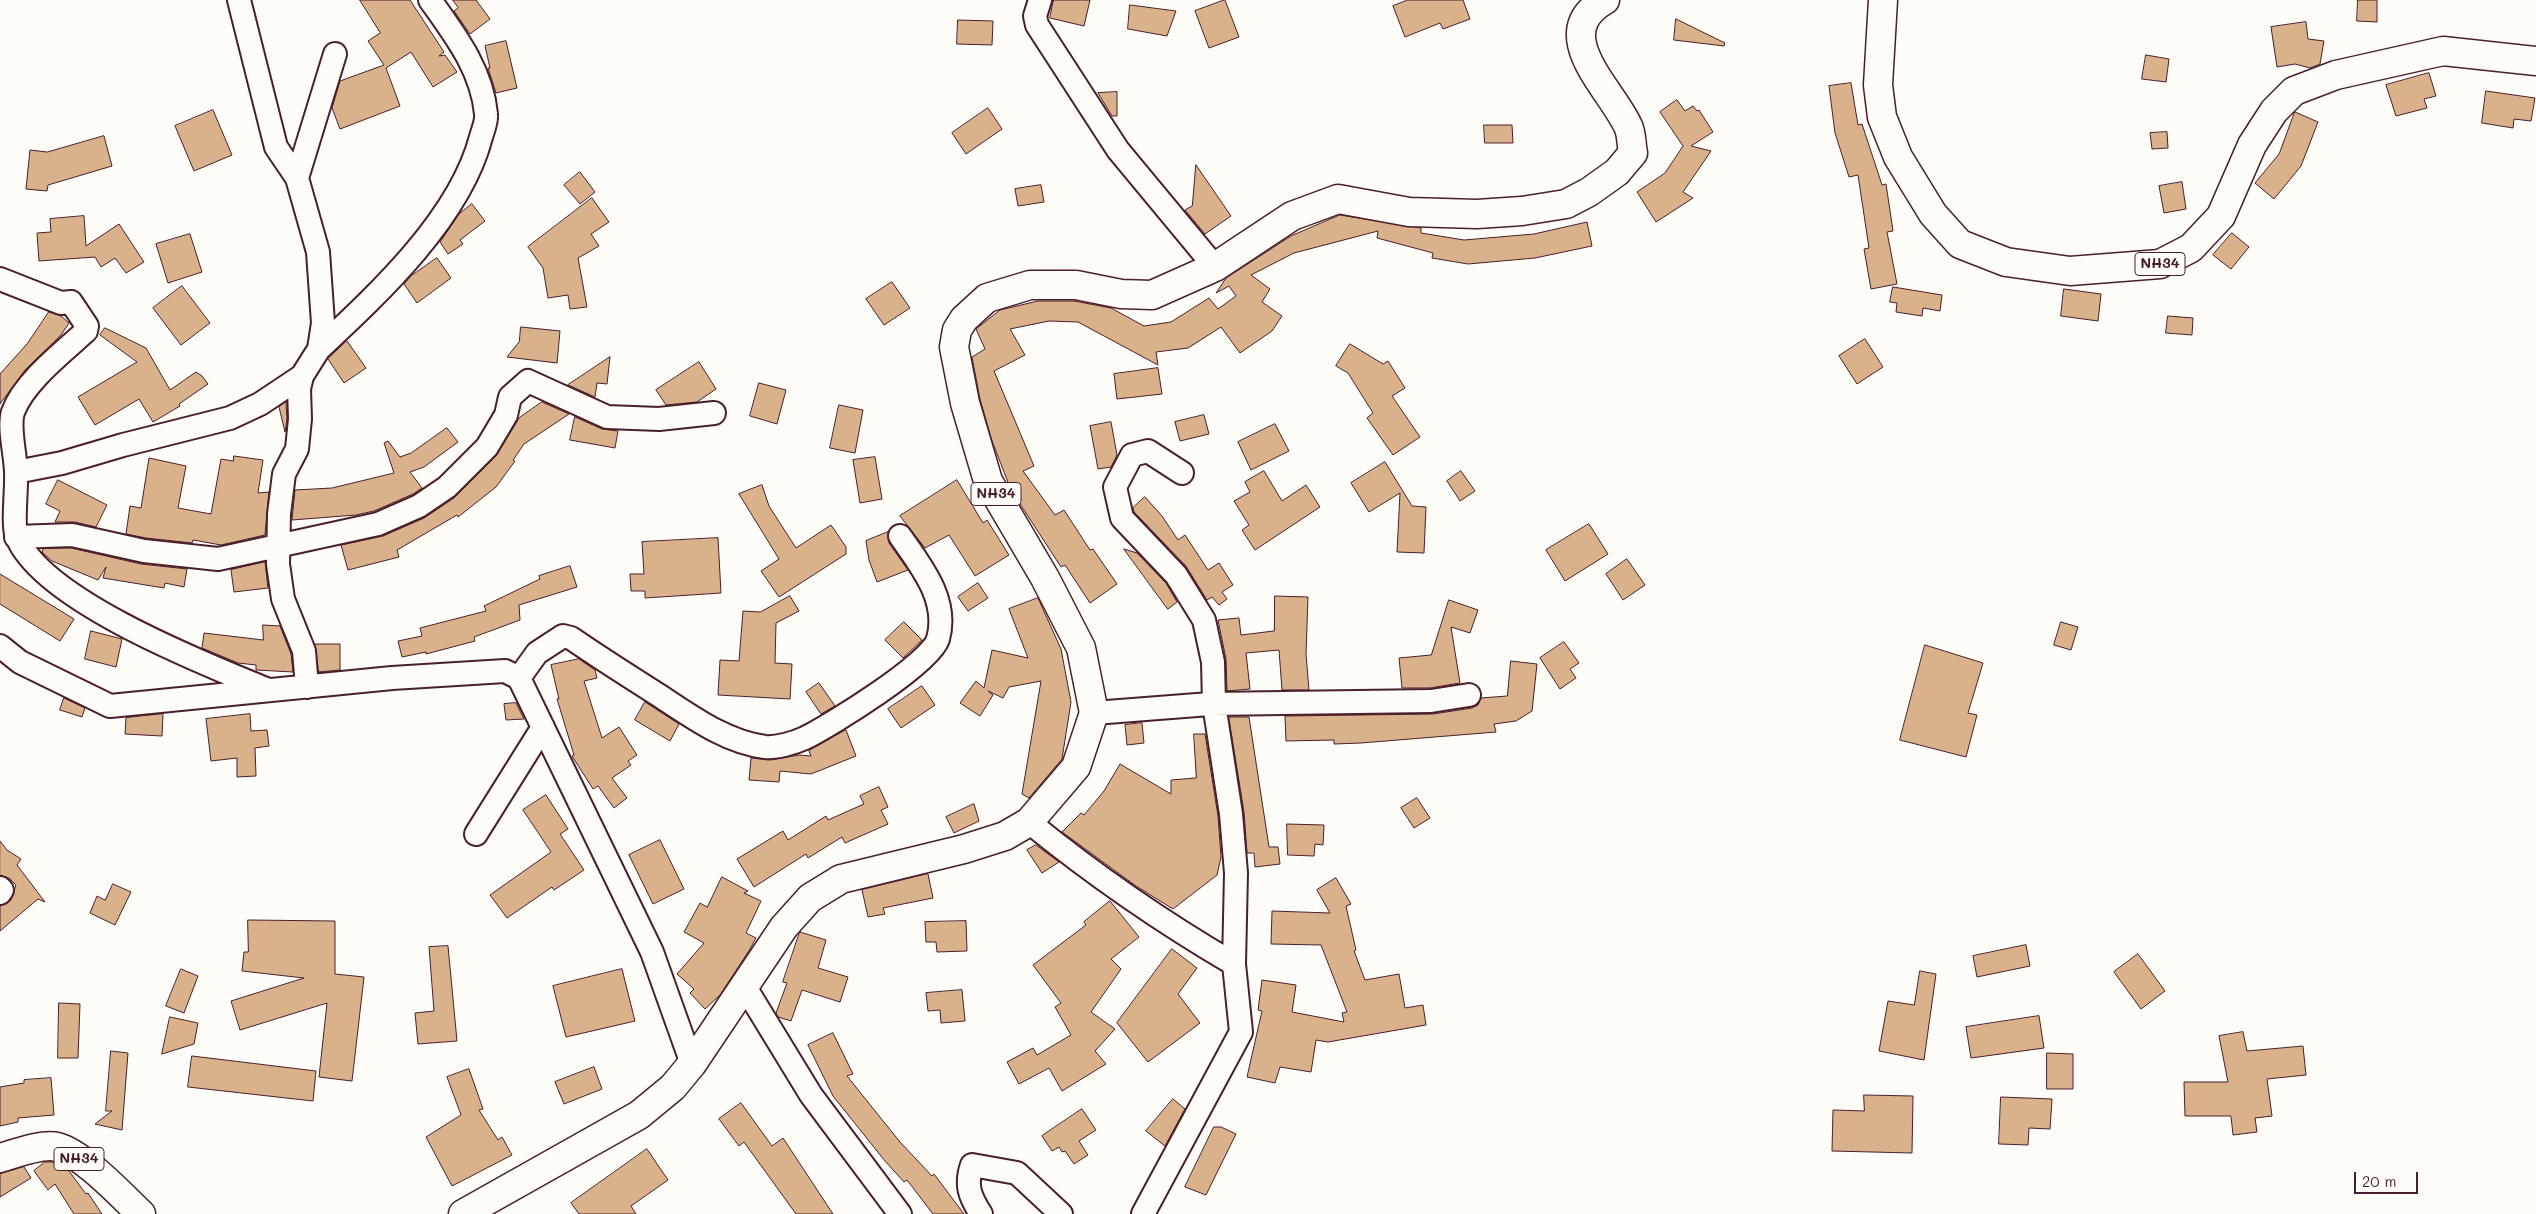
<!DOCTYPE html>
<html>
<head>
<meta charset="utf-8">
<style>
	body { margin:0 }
	#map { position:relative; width:2536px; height:1214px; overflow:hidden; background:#fdfcf7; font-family:Mali,sans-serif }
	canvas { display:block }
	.scale { position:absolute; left:2354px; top:1172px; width:64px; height:22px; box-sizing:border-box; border:2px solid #4a1f2b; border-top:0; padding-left:6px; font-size:15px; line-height:18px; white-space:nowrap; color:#4a1f2b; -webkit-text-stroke:4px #fdfcf7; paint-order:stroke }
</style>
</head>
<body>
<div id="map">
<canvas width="2536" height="1214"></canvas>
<div class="scale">20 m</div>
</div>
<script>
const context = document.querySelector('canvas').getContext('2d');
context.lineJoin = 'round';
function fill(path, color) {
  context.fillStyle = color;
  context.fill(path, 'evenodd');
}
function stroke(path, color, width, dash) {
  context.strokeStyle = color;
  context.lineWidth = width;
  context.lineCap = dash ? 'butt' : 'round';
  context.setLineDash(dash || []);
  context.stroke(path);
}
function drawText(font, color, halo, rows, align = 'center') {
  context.font = font + ' Mali,sans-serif';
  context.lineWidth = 4;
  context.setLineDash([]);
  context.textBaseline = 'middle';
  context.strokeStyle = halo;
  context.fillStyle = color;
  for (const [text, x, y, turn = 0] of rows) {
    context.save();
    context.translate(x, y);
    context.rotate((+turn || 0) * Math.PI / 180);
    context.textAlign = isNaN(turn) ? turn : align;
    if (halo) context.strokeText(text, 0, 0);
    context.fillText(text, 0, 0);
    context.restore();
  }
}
const building = new Path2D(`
	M 360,0 L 410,0 L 444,52 L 439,56 L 445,55 L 457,72 L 433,87 L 411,52 L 386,68 L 400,106 L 340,129 L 332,108 L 340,81 L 384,65 L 368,41 L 380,33 Z
	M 453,0 L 476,0 L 490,19 L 470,34 L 454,11 L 458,8 Z
	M 1054,0 L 1090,0 L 1084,26 L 1050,18 Z
	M 1225,0 L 1239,37 L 1209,48 L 1195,11 Z
	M 1408,0 L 1463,0 L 1470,19 L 1443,29 L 1440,23 L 1405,37 L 1393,6 Z
	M 2358,0 L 2377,0 L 2377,22 L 2357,21 Z
	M 1130,5 L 1176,11 L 1167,36 L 1128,29 Z
	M 1676,19 L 1725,43 L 1724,46 L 1674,40 Z
	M 958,20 L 993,21 L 992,45 L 957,44 Z
	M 2306,22 L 2308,39 L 2324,41 L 2320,64 L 2310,68 L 2295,64 L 2277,67 L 2271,27 Z
	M 506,41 L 517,88 L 496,93 L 488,68 L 490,68 L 485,46 Z
	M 2146,55 L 2169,59 L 2166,82 L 2142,79 Z
	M 2429,73 L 2436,96 L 2424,99 L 2427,108 L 2396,116 L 2386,85 Z
	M 1851,83 L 1858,125 L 1862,124 L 1882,185 L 1886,184 L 1893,231 L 1887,232 L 1897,284 L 1871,289 L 1864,249 L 1869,248 L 1858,175 L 1849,177 L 1835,133 L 1829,86 Z
	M 2486,91 L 2535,98 L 2531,121 L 2514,119 L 2513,128 L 2482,123 Z
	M 1117,92 L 1117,116 L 1112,116 L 1098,93 Z
	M 1677,100 L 1685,111 L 1693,106 L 1697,111 L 1699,110 L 1713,132 L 1691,146 L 1711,151 L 1683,192 L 1693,198 L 1656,222 L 1637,192 L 1665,173 L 1683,146 L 1660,112 Z
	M 988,108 L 1002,129 L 966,154 L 952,133 Z
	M 213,110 L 232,155 L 194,171 L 175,126 Z
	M 2295,112 L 2318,122 L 2301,166 L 2274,199 L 2255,183 L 2279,154 Z
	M 1484,125 L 1512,125 L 1513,143 L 1485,143 Z
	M 2167,132 L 2168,148 L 2152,149 L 2150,133 Z
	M 104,136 L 112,166 L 48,185 L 47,191 L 26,189 L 30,150 L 47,152 Z
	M 1196,165 L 1231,216 L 1205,234 L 1185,210 L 1192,206 Z
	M 580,172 L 595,192 L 580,204 L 564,185 Z
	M 2182,182 L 2186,209 L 2164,213 L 2159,186 Z
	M 1041,185 L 1044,202 L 1018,206 L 1015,189 Z
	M 592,198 L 609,222 L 591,234 L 599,246 L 578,258 L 587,307 L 570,309 L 568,295 L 548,298 L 543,268 L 528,247 Z
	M 472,204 L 485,221 L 460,240 L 463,244 L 448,254 L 440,242 L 459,214 Z
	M 1340,215 L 1421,228 L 1421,233 L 1464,240 L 1534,234 L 1587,222 L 1592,246 L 1535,258 L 1468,264 L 1432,258 L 1433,253 L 1377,238 L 1378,231 L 1294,253 L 1251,275 L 1270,289 L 1262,302 L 1282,316 L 1272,331 L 1240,353 L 1221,327 L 1188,348 L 1156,352 L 1158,365 L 1078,322 L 1049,321 L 1010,329 L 1025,355 L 994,371 L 1034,466 L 1023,471 L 1055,515 L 1064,510 L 1090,550 L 1093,549 L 1117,584 L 1090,603 L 1065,565 L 1061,567 L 1011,490 L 992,441 L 980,399 L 972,357 L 985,349 L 976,329 L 1000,310 L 1038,301 L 1074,301 L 1111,308 L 1144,326 L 1171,322 L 1209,298 L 1218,309 L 1236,296 L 1229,286 L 1216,293 L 1226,278 L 1291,236 Z
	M 84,216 L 86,246 L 119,224 L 144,262 L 126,273 L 115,258 L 101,267 L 95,257 L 39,261 L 37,233 L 51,232 L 50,219 Z
	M 2232,233 L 2249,247 L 2231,269 L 2213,255 Z
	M 190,234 L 202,272 L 168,283 L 156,244 Z
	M 437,258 L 451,278 L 417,303 L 404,284 L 411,276 Z
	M 892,282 L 910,308 L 884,325 L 866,299 Z
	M 182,286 L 210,323 L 181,345 L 153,308 Z
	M 1893,287 L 1942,295 L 1940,311 L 1923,308 L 1922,316 L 1896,312 L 1897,303 L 1890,302 Z
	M 2064,289 L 2101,294 L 2098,321 L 2061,316 Z
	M 49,312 L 61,316 L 69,323 L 61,335 L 25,370 L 0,404 L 0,374 L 27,344 Z
	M 2168,316 L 2193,318 L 2192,335 L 2166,333 Z
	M 521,327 L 560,331 L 557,363 L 507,357 L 519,342 Z
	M 105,328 L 146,348 L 170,390 L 196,372 L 202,376 L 208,384 L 179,404 L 180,406 L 153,422 L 139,399 L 95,425 L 78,397 L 137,362 L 100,335 Z
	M 1865,339 L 1883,367 L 1857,384 L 1839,356 Z
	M 347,341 L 366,368 L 344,383 L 328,359 Z
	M 1350,344 L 1383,364 L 1388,361 L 1405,388 L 1392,396 L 1420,437 L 1393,455 L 1367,418 L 1373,413 L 1348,373 L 1336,366 Z
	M 610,357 L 607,384 L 597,383 L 595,397 L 568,385 Z
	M 699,362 L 716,389 L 697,402 L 666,405 L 656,390 Z
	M 1158,368 L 1162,394 L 1117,399 L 1114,374 Z
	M 759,383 L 786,390 L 777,424 L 750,416 Z
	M 286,402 L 287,419 L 285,432 L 279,407 Z
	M 542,402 L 569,414 L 524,444 L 513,460 L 515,461 L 496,487 L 458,517 L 457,515 L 397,550 L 399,557 L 348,570 L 341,545 L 383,536 L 424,518 L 454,498 L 496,456 L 519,418 Z
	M 839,405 L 863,410 L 855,453 L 830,448 Z
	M 1204,415 L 1209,434 L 1180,441 L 1175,422 Z
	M 575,417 L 602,429 L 618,431 L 615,448 L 570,440 Z
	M 1111,422 L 1117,455 L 1111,467 L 1098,469 L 1090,426 Z
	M 1275,424 L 1289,451 L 1251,470 L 1238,442 Z
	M 447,428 L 458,442 L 424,467 L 410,472 L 422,488 L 413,494 L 374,511 L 356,515 L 292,520 L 295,490 L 332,488 L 394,473 L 384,443 L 388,441 L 400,457 L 411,453 Z
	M 234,456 L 263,460 L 258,493 L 269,492 L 265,535 L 221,545 L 193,540 L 192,543 L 146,538 L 126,534 L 130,506 L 141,508 L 149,458 L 186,466 L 178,508 L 211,514 L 221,459 L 233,461 Z
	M 875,457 L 882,499 L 860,503 L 853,460 Z
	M 1385,462 L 1412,506 L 1426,507 L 1424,553 L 1397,552 L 1400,493 L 1369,512 L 1351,483 Z
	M 1264,471 L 1282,501 L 1306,485 L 1320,507 L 1255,550 L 1242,530 L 1249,525 L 1234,501 L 1250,492 L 1245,482 Z
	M 1461,471 L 1475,491 L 1460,501 L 1447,481 Z
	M 58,480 L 107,505 L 96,527 L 75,522 L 55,522 L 60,511 L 46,504 Z
	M 957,480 L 983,523 L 987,520 L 1009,555 L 975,576 L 949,535 L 925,548 L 900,516 Z
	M 762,485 L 769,506 L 796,548 L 831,525 L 846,547 L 846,554 L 779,597 L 761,571 L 779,559 L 739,494 Z
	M 1145,497 L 1162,516 L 1178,540 L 1185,535 L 1208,570 L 1219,563 L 1233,585 L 1222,592 L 1227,599 L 1219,605 L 1212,597 L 1207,600 L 1186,566 L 1134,512 L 1133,508 Z
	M 1589,524 L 1608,554 L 1565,581 L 1546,550 Z
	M 888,532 L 889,543 L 908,570 L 877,582 L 869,560 L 866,541 Z
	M 718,538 L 721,593 L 645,598 L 645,591 L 631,591 L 630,574 L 644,574 L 642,542 Z
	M 71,548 L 141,564 L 187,569 L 184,587 L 165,583 L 164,588 L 103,578 L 106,567 L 98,580 L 52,561 L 42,552 L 43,549 Z
	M 1124,549 L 1137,553 L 1166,583 L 1177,602 L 1168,609 Z
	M 1627,559 L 1645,585 L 1623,600 L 1606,574 Z
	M 265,562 L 268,588 L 234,592 L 231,570 Z
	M 570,566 L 577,587 L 519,605 L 520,620 L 474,637 L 475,641 L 426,654 L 426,652 L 402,657 L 398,641 L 422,636 L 420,628 L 486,611 L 484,606 L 540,579 L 539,576 Z
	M 0,574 L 74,619 L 60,641 L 0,604 Z
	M 978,583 L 988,598 L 968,611 L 958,597 Z
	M 790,596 L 799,611 L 776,623 L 775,663 L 792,664 L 790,699 L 718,695 L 720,660 L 739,661 L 743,611 L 760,612 Z
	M 1275,596 L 1308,597 L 1306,654 L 1309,690 L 1282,690 L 1279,650 L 1246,653 L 1250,689 L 1227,691 L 1226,659 L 1218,620 L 1239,618 L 1241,635 L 1274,631 Z
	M 1038,598 L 1061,649 L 1071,702 L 1062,759 L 1029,798 L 1022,794 L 1041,681 L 1009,687 L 1003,698 L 988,691 L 993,695 L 980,716 L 960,703 L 976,681 L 984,688 L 992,650 L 1028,658 L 1009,609 Z
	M 1449,600 L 1478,610 L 1470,633 L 1451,627 L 1460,683 L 1430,688 L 1402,688 L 1399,658 L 1431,655 Z
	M 904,622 L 922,640 L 903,658 L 885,640 Z
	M 2061,622 L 2078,627 L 2071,650 L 2054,645 Z
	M 263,625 L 280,626 L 291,654 L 293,672 L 256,670 L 256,665 L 238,663 L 202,648 L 204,633 L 263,640 Z
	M 91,631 L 122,639 L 116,667 L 85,659 Z
	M 1564,642 L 1579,663 L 1570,669 L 1576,678 L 1560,689 L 1540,658 Z
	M 315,644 L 340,644 L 340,670 L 319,672 Z
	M 1925,645 L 1983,663 L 1968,713 L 1977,715 L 1966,757 L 1900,740 Z
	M 579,659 L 595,670 L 597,678 L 584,681 L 602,738 L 619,727 L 637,755 L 628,761 L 631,765 L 612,778 L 627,798 L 614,808 L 598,786 L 593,789 L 572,756 L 574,755 L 557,699 L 559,699 L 551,665 Z
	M 1511,661 L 1537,664 L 1532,711 L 1516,721 L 1494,724 L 1496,732 L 1361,743 L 1334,744 L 1334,740 L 1286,741 L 1285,716 L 1433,714 L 1472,708 L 1478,705 L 1481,698 L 1507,696 Z
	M 819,683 L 835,706 L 821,714 L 806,692 Z
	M 922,686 L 935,705 L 901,728 L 888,709 Z
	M 64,698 L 85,708 L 82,717 L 60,710 Z
	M 645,702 L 679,724 L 670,741 L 635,720 Z
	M 516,703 L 524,719 L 506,720 L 504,704 Z
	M 163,714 L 162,736 L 125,734 L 126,718 Z
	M 250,714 L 251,731 L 267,730 L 269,746 L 255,748 L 256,776 L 237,777 L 237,758 L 211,761 L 206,719 Z
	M 1229,717 L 1249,717 L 1269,847 L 1278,847 L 1280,864 L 1255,867 L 1254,853 L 1247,853 L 1244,812 Z
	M 1142,723 L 1144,743 L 1127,745 L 1125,725 Z
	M 846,730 L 856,756 L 811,774 L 780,771 L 779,782 L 749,780 L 751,758 L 771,760 L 799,755 L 811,756 L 809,751 Z
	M 1194,734 L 1205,734 L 1218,816 L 1221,857 L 1217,875 L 1173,909 L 1136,886 L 1062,832 L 1081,813 L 1084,815 L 1104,791 L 1120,764 L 1171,794 L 1171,780 L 1196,778 Z
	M 879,787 L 888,807 L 881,810 L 888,824 L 845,843 L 842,837 L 808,858 L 806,854 L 754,887 L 737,859 L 783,831 L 788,840 L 826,816 L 828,820 L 864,804 L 860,796 Z
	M 546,795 L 568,829 L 560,834 L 584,870 L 554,890 L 552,887 L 507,918 L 490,895 L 551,852 L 523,810 Z
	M 1417,798 L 1430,818 L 1414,828 L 1401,808 Z
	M 974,804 L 979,821 L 954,833 L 946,817 Z
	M 1287,824 L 1324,825 L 1323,845 L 1315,844 L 1314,856 L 1288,855 Z
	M 660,840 L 684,889 L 653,904 L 629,855 Z
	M 0,841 L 7,850 L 21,859 L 17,865 L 45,902 L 38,899 L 0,931 L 0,906 L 11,900 L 16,885 L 9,878 L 0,875 Z
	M 1036,845 L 1059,862 L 1042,873 L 1027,850 Z
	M 928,874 L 933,898 L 883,908 L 885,914 L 868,917 L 862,890 Z
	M 722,877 L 748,891 L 744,893 L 761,901 L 746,933 L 756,938 L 750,949 L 720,995 L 705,1009 L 690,993 L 694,989 L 677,974 L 704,943 L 684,932 L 700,903 L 707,907 Z
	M 1336,878 L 1351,904 L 1346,906 L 1356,950 L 1354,951 L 1365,980 L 1399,974 L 1405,1008 L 1423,1005 L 1426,1025 L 1328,1042 L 1316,1040 L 1311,1072 L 1280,1067 L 1275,1083 L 1247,1077 L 1262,1011 L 1258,1010 L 1262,980 L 1296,985 L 1292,1012 L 1344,1022 L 1342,1013 L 1347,1012 L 1321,945 L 1271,944 L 1272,911 L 1330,913 L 1317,890 Z
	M 113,884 L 131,892 L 115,925 L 90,913 L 97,896 L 105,900 Z
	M 1110,901 L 1139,937 L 1111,959 L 1121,969 L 1091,1012 L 1115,1029 L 1095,1051 L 1106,1064 L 1062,1091 L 1049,1068 L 1019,1084 L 1007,1062 L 1033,1048 L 1037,1055 L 1071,1035 L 1055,1007 L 1061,1003 L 1033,965 L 1086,925 L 1084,922 Z
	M 248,920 L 335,921 L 335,974 L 364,977 L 352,1081 L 319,1077 L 327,1003 L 240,1030 L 231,1001 L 304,978 L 242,971 L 244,952 L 248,952 Z
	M 966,921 L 967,951 L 937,952 L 936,942 L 926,942 L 925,922 Z
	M 800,932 L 826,940 L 818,968 L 848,977 L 840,1002 L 802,990 L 791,1021 L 778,1017 L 776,1013 L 787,983 L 783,982 Z
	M 2026,945 L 2030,966 L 1977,977 L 1973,956 Z
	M 448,946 L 457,1041 L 418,1044 L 415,1013 L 434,1011 L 429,947 Z
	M 1172,949 L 1197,968 L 1178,994 L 1200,1023 L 1148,1062 L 1117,1023 Z
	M 2138,954 L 2165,991 L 2141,1009 L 2114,972 Z
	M 181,969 L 198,976 L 184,1013 L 166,1006 Z
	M 622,969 L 635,1021 L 566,1037 L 553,986 Z
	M 1920,971 L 1936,974 L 1924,1060 L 1879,1051 L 1888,1001 L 1914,1005 Z
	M 962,990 L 965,1021 L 941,1023 L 940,1010 L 928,1011 L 926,993 Z
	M 59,1003 L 80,1004 L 78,1058 L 58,1058 Z
	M 2039,1016 L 2044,1048 L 1971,1058 L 1966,1027 Z
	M 170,1017 L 198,1023 L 194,1044 L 162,1054 Z
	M 2243,1032 L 2247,1051 L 2303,1046 L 2306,1075 L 2267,1079 L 2272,1116 L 2255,1118 L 2257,1132 L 2233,1135 L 2231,1116 L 2185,1116 L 2184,1082 L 2228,1082 L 2219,1036 Z
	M 833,1033 L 853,1074 L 847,1076 L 900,1142 L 932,1176 L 934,1174 L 964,1214 L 933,1214 L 907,1180 L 904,1182 L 885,1161 L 833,1096 L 808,1045 Z
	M 111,1051 L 128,1053 L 122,1130 L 95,1124 L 112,1111 L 106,1111 Z
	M 2047,1053 L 2073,1054 L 2073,1089 L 2047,1089 Z
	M 192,1056 L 316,1071 L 313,1101 L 188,1087 Z
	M 594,1067 L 602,1089 L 564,1104 L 555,1082 Z
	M 469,1069 L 483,1109 L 479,1110 L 498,1140 L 502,1137 L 512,1155 L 452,1186 L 426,1137 L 461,1115 L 447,1077 Z
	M 51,1078 L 54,1115 L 18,1118 L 18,1122 L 0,1126 L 0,1087 L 24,1083 L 24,1080 Z
	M 1864,1095 L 1913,1096 L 1912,1153 L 1832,1151 L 1833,1110 L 1864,1111 Z
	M 2001,1097 L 2052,1099 L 2050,1129 L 2029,1128 L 2028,1145 L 1999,1144 Z
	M 1173,1099 L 1185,1109 L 1165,1146 L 1146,1131 Z
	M 741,1103 L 772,1146 L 783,1138 L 833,1214 L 796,1214 L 744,1142 L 739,1146 L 719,1119 Z
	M 1082,1109 L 1096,1130 L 1079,1141 L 1088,1155 L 1074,1164 L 1065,1151 L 1062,1152 L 1059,1147 L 1052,1151 L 1042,1136 Z
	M 1214,1127 L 1221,1127 L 1236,1134 L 1206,1195 L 1185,1187 Z
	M 647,1149 L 668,1180 L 631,1206 L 636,1214 L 579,1214 L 571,1203 Z
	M 45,1162 L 53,1162 L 69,1171 L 86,1194 L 88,1193 L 102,1214 L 74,1214 L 55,1184 L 48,1190 L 34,1171 Z
	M 24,1167 L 31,1178 L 0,1197 L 0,1174 Z`);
fill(building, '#d9b18a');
stroke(building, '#4a1f2b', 1);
const minor = new Path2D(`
	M 239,0 L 276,147 L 297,178
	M 1040,0 L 1035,16 L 1037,25 L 1118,150 L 1215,267
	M 0,279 L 61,303 L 71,302 L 87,326 L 86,331 C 63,352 24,382 13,412 C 8,427 16,457 16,473 C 17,487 12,527 17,537 C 42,600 205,664 266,689
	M 319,349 C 379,293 460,218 481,137 C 483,130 487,121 486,114 C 482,70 455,35 430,0
	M 16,472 L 62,463 L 123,445 L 230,418 L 260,404 L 302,376
	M 1182,473 L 1148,451 L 1132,455 L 1115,487 L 1122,518 L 1176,575 L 1204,620 L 1213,662 L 1214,704 L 1231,814 L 1236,873 L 1234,964
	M 16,537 L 72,535 L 144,551 L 218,559 L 378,524 L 419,506 L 447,487 L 487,447 L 506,415 L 510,397 L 528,381 L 607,417 L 659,419 L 714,413
	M 0,646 L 20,662 L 110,706 L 392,678 L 505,671 L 519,678 L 652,952 L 692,1064
	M 519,678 L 537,653 L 563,636 L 571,638 C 600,658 630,677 660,696 C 692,717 726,742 765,747 C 777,748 794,743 805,738 C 831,725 930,664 938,639 C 949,600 921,566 900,536
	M 307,687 L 304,651 L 283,599 L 278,564 L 279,514 L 284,474 L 297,449 L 300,419 L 299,389 L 302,376 L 319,349 L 323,323 L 318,252 L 297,178 L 335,54
	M 1094,713 L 1210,704 L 1431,701 L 1469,695
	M 1029,822 C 1094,875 1162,922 1234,964 L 1241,1032 L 1143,1214
	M 476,834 L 543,727
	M 0,888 L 2,890 L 0,893
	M 745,987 L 811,1095 L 900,1214
	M 981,1214 C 970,1197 965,1185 972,1165 L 1017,1173 L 1061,1214`);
const highway = new Path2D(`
	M 1883,0 L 1878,85 L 1882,117 L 1898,157 L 1933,214 L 1960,244 L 2006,262 L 2070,271 L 2160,264 L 2191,248 L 2221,216 L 2252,145 L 2274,111 L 2294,91 L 2336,75 L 2443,51 L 2536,61
	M 0,1158 C 14,1154 43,1143 57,1147 C 83,1154 121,1195 141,1214
	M 463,1214 L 639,1115 L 673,1087 L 692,1064 L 784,927 L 810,898 L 841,879 L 964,849 L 1005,836 L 1029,822 L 1076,767 L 1094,713 L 1081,648 L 1045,578 L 988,481 L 965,403 L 954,347 L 957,330 L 964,319 L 987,298 L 1030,285 L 1076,285 L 1121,294 L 1152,295 L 1215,267 L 1292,216 L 1338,199 L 1409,212 L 1477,214 L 1522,211 L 1566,204 L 1589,192 L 1617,172 L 1633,153 C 1631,144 1632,134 1628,126 C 1610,87 1547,34 1605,0`);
stroke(minor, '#4a1f2b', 26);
stroke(highway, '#4a1f2b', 31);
stroke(minor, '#fdfcf7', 22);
stroke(highway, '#fdfcf7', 28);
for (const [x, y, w] of [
	[2160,264,50],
	[996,494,50],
	[79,1159,50]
]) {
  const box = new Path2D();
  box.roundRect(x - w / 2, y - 11.5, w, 23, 4);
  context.fillStyle = '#fdfcf7';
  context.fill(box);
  stroke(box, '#4a1f2b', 1);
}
drawText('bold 14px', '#4a1f2b', null, [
	["NH34",2160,264],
	["NH34",996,494],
	["NH34",79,1159]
]);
</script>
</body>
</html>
